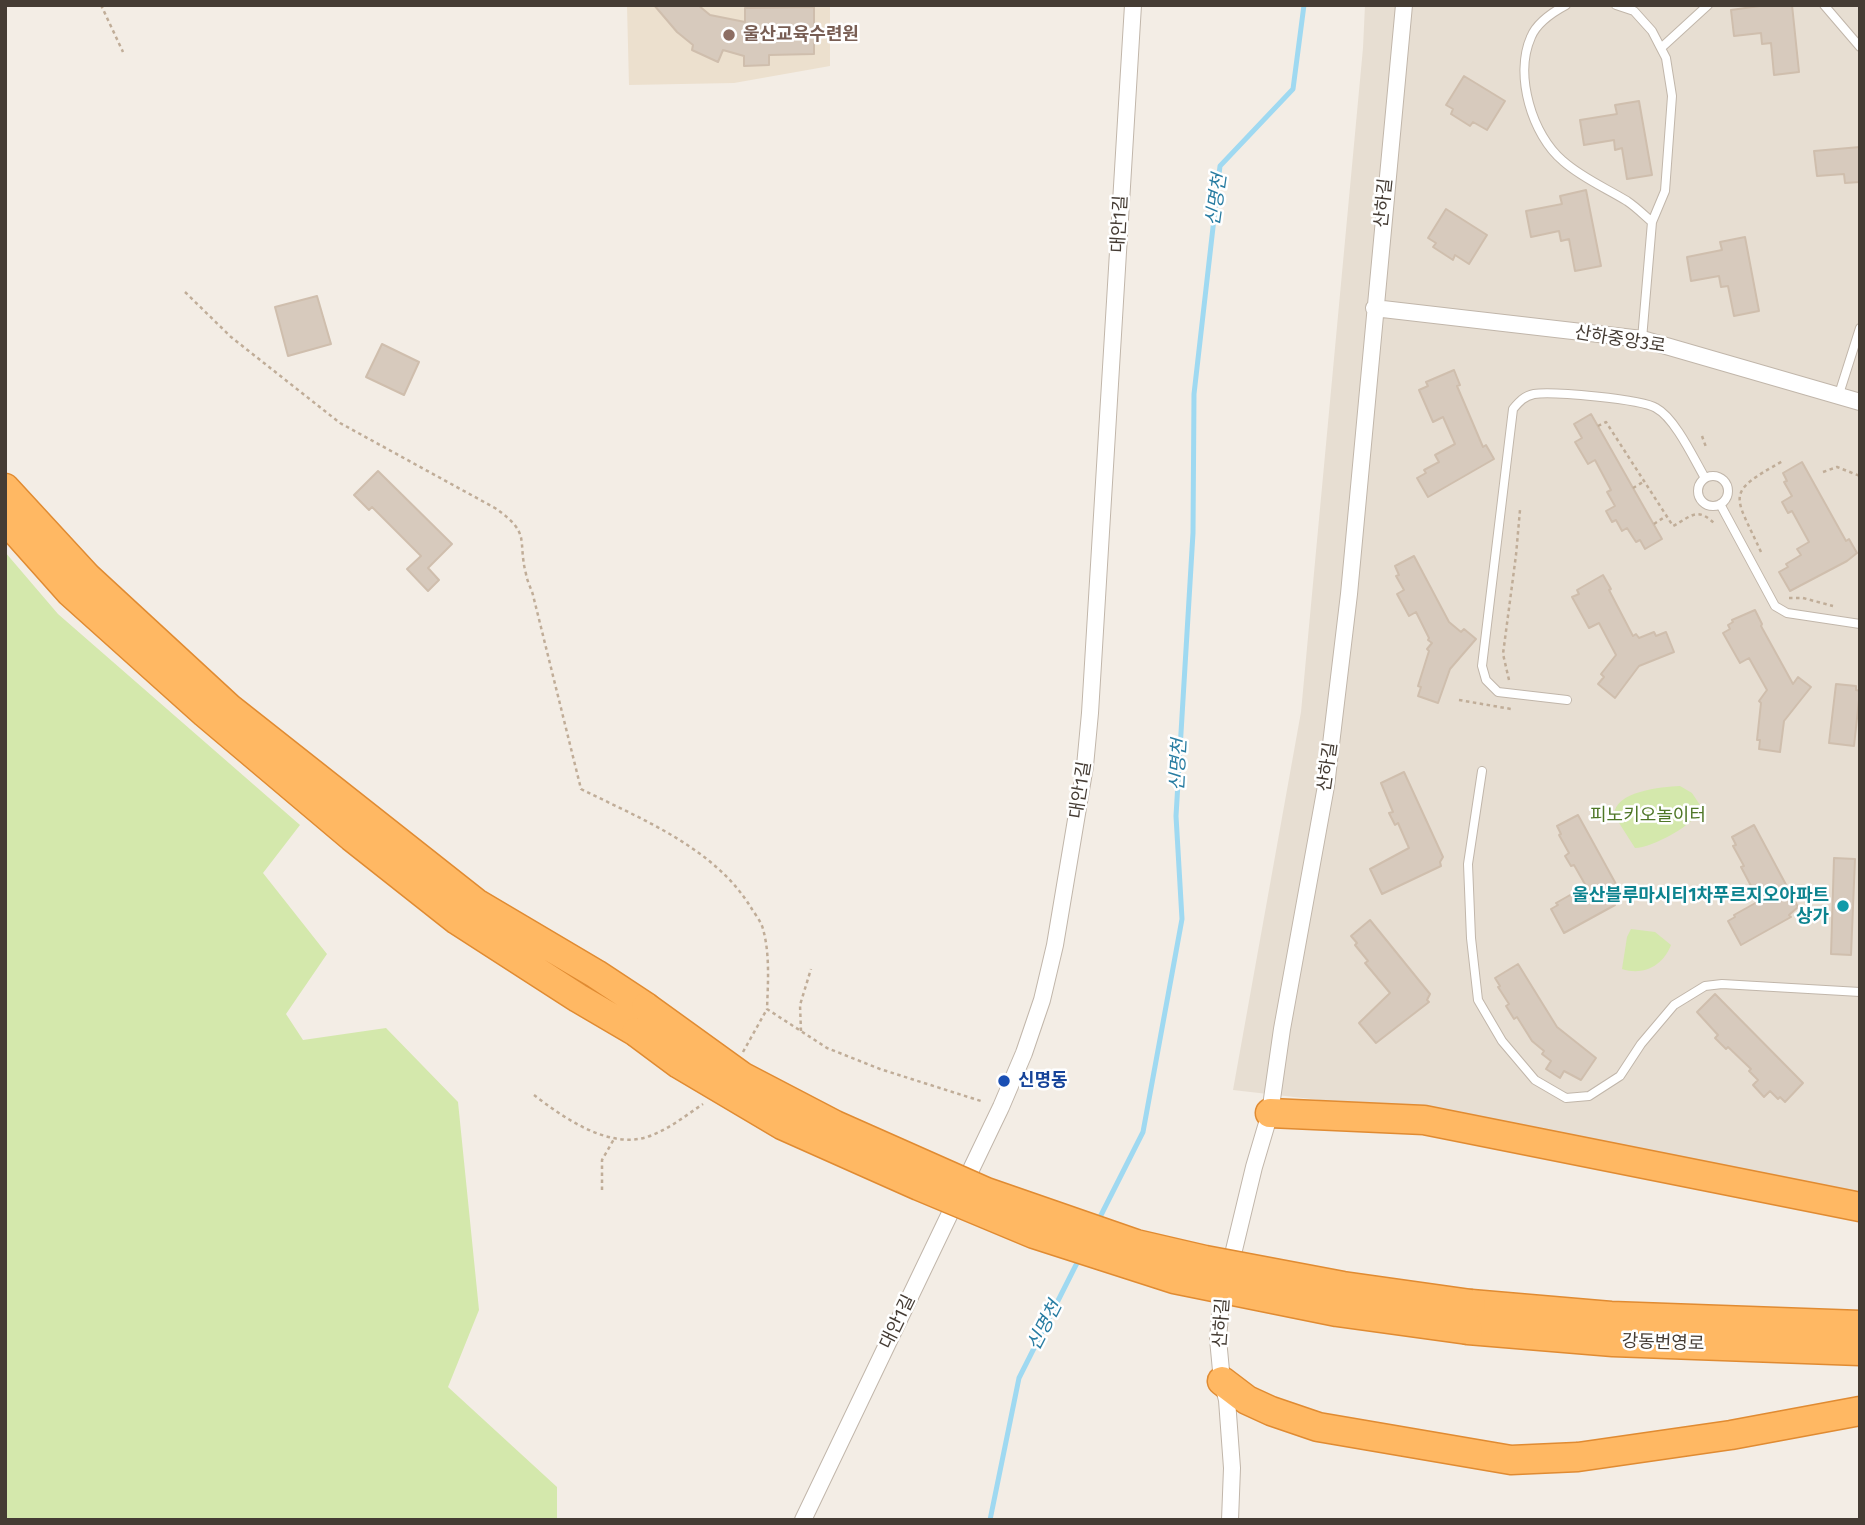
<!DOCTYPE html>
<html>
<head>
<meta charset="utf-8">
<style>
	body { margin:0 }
	#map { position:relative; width:1865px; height:1525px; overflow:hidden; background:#f3ede5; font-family:"Fira Sans",sans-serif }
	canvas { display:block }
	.frame { position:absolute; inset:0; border:7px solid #453c34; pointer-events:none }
</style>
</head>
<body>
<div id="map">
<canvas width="1865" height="1525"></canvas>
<div class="frame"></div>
</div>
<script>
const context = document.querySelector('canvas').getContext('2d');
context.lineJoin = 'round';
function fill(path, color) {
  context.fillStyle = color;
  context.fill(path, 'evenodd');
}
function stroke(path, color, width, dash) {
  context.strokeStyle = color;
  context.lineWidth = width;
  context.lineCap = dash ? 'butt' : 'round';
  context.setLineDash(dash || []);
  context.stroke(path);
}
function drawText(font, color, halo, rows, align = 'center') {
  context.font = font + ' "Fira Sans","Noto Sans KR",sans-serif';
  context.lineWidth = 5;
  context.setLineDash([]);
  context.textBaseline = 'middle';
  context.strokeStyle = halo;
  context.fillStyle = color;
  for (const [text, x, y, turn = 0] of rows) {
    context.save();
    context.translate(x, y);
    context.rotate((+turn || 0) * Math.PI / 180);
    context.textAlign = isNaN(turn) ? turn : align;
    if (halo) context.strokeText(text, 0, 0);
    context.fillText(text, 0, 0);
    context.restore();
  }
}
fill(new Path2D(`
	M 1365,5 L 1860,5 L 1860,1196 L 1416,1111 L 1233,1090 L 1301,712 L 1363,48 Z`), '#e7ded2');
fill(new Path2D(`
	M 627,5 L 830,5 L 830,66 L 734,83 L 629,85 Z`), '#ece0ce');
fill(new Path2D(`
	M 5,552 L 58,614 L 300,825 L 263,873 L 327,954 L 286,1014 L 303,1040 L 386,1028 L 458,1102 L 479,1310 L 448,1387 L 557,1487 L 557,1520 L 5,1520 Z
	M 1680,786 L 1692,793 L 1702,808 C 1696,824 1652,848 1635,848 L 1614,815 C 1615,791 1661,787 1680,786 Z
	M 1631,929 L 1655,932 L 1671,945 C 1663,966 1643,976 1622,969 L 1627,937 Z`), '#d4e8ac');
stroke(new Path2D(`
	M 1097,1223 L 1143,1132 L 1182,919 L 1176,816 L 1193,533 L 1194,394 L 1220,166 L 1293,89 L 1304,5
	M 990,1520 L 1019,1378 L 1080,1257`), '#9fd9f1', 5);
const building = new Path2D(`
	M 654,5 L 698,5 L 710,15 L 745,22 L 745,8 L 814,7 L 814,54 L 769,55 L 769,65 L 744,66 L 744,56 L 723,50 L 718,62 L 692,50 L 693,45 L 677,32 Z
	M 1767,5 L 1792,5 L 1799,72 L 1774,75 L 1771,43 L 1762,44 L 1761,33 L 1734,36 L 1731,10 Z
	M 1464,76 L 1505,101 L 1487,130 L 1473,122 L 1470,126 L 1451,114 L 1453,109 L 1446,105 Z
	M 1639,101 L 1652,175 L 1627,179 L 1622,148 L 1615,150 L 1614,140 L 1584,145 L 1580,120 L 1617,114 L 1615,105 Z
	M 1860,147 L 1860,182 L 1845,183 L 1844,174 L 1817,176 L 1814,151 Z
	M 1586,190 L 1601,266 L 1575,271 L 1569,239 L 1561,241 L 1559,231 L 1531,237 L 1526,211 L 1562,204 L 1560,196 Z
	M 1446,209 L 1487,235 L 1469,264 L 1455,255 L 1453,260 L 1433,247 L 1436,243 L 1428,238 Z
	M 1745,237 L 1759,311 L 1734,316 L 1728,286 L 1721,287 L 1719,276 L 1691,281 L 1687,257 L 1722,250 L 1720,242 Z
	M 317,296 L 331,344 L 288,356 L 275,307 Z
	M 382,344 L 419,362 L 404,395 L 366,377 Z
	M 1454,370 L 1460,385 L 1457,386 L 1483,447 L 1486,445 L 1494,459 L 1428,497 L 1417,478 L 1426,473 L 1424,470 L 1439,462 L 1435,455 L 1455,444 L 1443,417 L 1433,422 L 1419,390 L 1428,386 L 1426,382 Z
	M 1591,414 L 1662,539 L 1645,549 L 1640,540 L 1636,542 L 1627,528 L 1622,531 L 1616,520 L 1612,522 L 1606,511 L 1615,506 L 1607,492 L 1611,490 L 1595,460 L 1588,464 L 1575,442 L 1582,438 L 1574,424 Z
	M 1802,462 L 1846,541 L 1849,539 L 1857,553 L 1847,561 L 1790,591 L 1779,572 L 1788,567 L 1786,564 L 1801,555 L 1797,549 L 1809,542 L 1792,511 L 1788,513 L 1782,502 L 1792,496 L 1784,482 L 1787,481 L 1783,473 Z
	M 378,471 L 452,544 L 428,568 L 439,580 L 428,591 L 407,569 L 421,556 L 372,507 L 369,510 L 354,495 Z
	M 1414,556 L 1449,622 L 1461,632 L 1464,629 L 1476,639 L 1450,669 L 1438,703 L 1418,696 L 1421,687 L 1418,686 L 1429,651 L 1427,649 L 1432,643 L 1428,640 L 1429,638 L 1416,612 L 1409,616 L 1397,594 L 1404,590 L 1396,576 L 1399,575 L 1395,566 Z
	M 1603,575 L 1611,589 L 1609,590 L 1633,636 L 1636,634 L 1639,638 L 1654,632 L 1656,636 L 1666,632 L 1674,652 L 1639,666 L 1615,698 L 1598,684 L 1604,677 L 1601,674 L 1616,655 L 1599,623 L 1589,628 L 1572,597 L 1579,594 L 1577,590 Z
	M 1755,610 L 1762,624 L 1761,626 L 1793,684 L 1798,677 L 1811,687 L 1784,721 L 1780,752 L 1759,749 L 1760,740 L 1757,740 L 1761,703 L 1759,701 L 1767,690 L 1749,658 L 1740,663 L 1723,633 L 1730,629 L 1728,625 L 1733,622 L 1732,620 Z
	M 1836,684 L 1856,686 L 1856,690 L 1860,691 L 1854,746 L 1829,743 Z
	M 1404,772 L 1443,857 L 1440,862 L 1441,866 L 1382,894 L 1370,869 L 1409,848 L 1398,823 L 1395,825 L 1389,813 L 1393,812 L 1381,783 Z
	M 1578,815 L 1622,895 L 1618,897 L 1620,900 L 1614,903 L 1615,905 L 1564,933 L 1551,909 L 1558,905 L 1556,903 L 1586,886 L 1574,865 L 1571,866 L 1565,856 L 1569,853 L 1559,835 L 1561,834 L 1557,826 Z
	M 1754,825 L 1798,907 L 1789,915 L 1791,917 L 1741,945 L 1728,921 L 1735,917 L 1734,915 L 1759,901 L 1741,867 L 1744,866 L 1733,846 L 1736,845 L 1732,837 Z
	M 1834,858 L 1855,859 L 1851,955 L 1831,954 Z
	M 1370,920 L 1430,994 L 1427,1000 L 1429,1002 L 1376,1043 L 1359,1023 L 1390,993 L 1365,963 L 1368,961 L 1355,945 L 1357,943 L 1351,936 Z
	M 1518,964 L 1557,1027 L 1596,1058 L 1581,1080 L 1564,1071 L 1560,1078 L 1546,1069 L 1551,1061 L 1542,1054 L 1544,1051 L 1532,1041 L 1517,1017 L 1514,1019 L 1506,1006 L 1509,1004 L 1498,987 L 1500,986 L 1495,978 Z
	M 1715,994 L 1803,1083 L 1785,1102 L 1780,1097 L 1778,1099 L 1770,1091 L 1764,1097 L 1753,1085 L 1758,1080 L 1749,1071 L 1751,1069 L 1728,1047 L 1726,1049 L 1715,1038 L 1718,1035 L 1697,1012 Z`);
fill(building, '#d7cabd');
stroke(building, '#cfbead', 2);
const lane = new Path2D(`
	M 1566,5 C 1553,12 1537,22 1531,37 C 1514,75 1532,135 1563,161 C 1582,178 1606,188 1627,201 C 1636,207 1644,215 1652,222
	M 1616,5 L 1634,11 L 1652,31 L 1666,58 L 1672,96 L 1665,191 L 1652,222 L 1642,339
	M 1824,5 L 1860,47
	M 1661,48 L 1708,5
	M 1839,394 L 1860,328
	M1698 491a15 15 0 1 1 30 0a15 15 0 1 1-30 0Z
	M 1720,504 L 1775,606 L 1787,613 L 1860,624
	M 1567,700 L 1498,692 L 1486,680 L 1482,666 L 1513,409 C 1519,402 1524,396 1534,394 C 1551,391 1642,399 1656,408 C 1675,418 1694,459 1705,478
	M 1482,771 L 1468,864 L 1471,938 L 1478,1000 L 1502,1041 L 1535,1080 L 1566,1098 L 1589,1096 L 1620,1076 L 1641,1044 L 1674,1005 L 1705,986 L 1722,984 L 1860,992`);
const street = new Path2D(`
	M 1374,308 L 1642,339 L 1860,402
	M 803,1520 L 1001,1107 L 1024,1053 L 1042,1000 L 1055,945 L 1085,766 L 1090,713 L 1133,5
	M 1230,1520 L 1232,1468 L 1227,1400 L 1222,1381 L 1218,1339 L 1221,1304 L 1254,1167 L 1270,1113 L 1282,1029 L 1326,786 L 1349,594 L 1404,5`);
const highway = new Path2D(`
	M 5,488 L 87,577 L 229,708 L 476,903 L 596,974 L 646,1007
	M 5,519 L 70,592 L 205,713 L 352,837 L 457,920 L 578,998 L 636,1032
	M 1270,1113 L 1424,1120 L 1860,1207
	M 1471,1304 L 1611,1316 L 1860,1325
	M 1468,1330 L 1613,1342 L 1860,1351
	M 1222,1381 L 1247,1400 L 1271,1411 L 1318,1427 L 1511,1460 L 1578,1457 L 1731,1435 L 1860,1411`);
stroke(lane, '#c1b6aa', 10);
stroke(street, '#c1b6aa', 18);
stroke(highway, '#e08b32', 31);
stroke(new Path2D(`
	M 101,5 L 123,52
	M 185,292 L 231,337 L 340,423 L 495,508 C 532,534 517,539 526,574 C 527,581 531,588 533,595 L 581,789 C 641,819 713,847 750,906 C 754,913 761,921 763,929 C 770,954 768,983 767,1009 L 827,1048 L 880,1069 L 984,1102
	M 1598,426 L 1606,422 L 1673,526 C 1692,516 1697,506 1716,525
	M 1702,436 L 1706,447
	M 1823,472 L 1837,467 L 1860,476
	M 1633,488 L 1643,482
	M 1654,524 L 1666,516
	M 1761,552 C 1735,494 1723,494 1783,461
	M 1789,598 L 1803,598 L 1833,606
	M 1509,680 L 1503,654 L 1516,555 L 1520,510
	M 1459,700 L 1511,709
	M 801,1031 L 800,1005 L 811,969
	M 743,1052 L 767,1009
	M 534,1095 C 564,1118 608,1149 647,1137 C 668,1130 685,1116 703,1104
	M 602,1190 L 602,1160 L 614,1139`), '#c0ad98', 2.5, [3.5, 3.5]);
stroke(lane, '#fff', 8);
stroke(street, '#fff', 16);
stroke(highway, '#ffb863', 28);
const highwayBridge = new Path2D(`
	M 646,1007 L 743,1077 L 835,1125 L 986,1192 L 1136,1244 L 1205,1260 L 1343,1286 L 1471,1304
	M 636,1032 L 679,1064 L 782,1125 L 919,1186 L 1034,1234 L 1174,1279 L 1337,1312 L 1468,1330`);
stroke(highwayBridge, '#e08b32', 31, []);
stroke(highwayBridge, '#ffb863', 28);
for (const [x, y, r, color] of [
	[729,35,7,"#8d6e63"],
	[1843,906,7,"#0f9aa8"],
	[1004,1081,7,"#1a4fb4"]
]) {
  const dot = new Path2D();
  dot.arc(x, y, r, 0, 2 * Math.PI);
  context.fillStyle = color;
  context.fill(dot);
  stroke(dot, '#fff', 2.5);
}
drawText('bold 18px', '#785e54', '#fff', [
	["울산교육수련원",743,35]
], 'left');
drawText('18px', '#453c34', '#fff', [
	["산하길",1384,203,-84],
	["대안1길",1120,224,-87],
	["산하중앙3로",1620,340,9],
	["산하길",1328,767,-82],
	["대안1길",1081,790,-81],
	["대안1길",898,1322,-64],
	["산하길",1222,1323,-86],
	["강동번영로",1663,1343,2]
]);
drawText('18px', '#4f7727', '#fff', [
	["피노키오놀이터",1648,816]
]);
drawText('bold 18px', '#0d838f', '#fff', [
	["울산블루마시티1차푸르지오아파트",1829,896],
	["상가",1829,917]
], 'right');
drawText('bold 18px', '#164399', '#fff', [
	["신명동",1018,1081]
], 'left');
drawText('italic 19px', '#297da2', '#fff', [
	["신명천",1217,200,-82],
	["신명천",1179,765,-87],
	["신명천",1045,1326,-63]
]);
</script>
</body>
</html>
